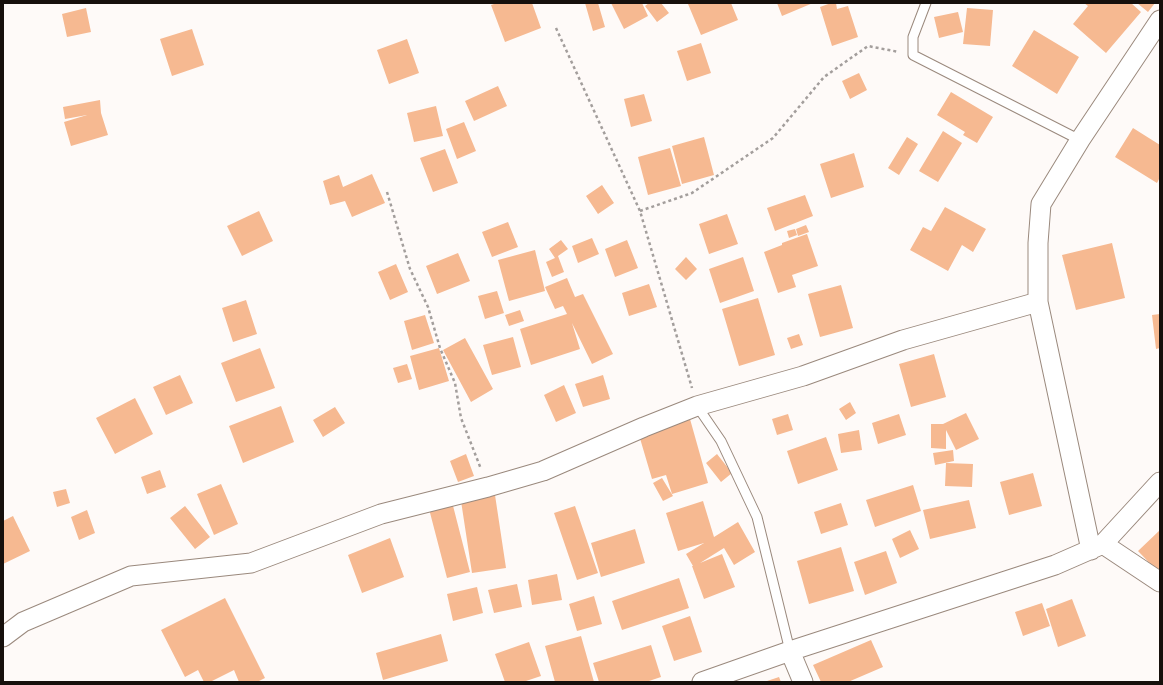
<!DOCTYPE html>
<html>
<head>
<meta charset="utf-8">
<style>
	body { margin:0 }
	#map { position:relative; width:1163px; height:685px; overflow:hidden; background:#fefaf8; font-family:Merriweather,serif }
	canvas { display:block }
	.frame { position:absolute; inset:0; border:4px solid #16100c; pointer-events:none }
</style>
</head>
<body>
<div id="map">
<canvas width="1163" height="685"></canvas>
<div class="frame"></div>
</div>
<script>
const context = document.querySelector('canvas').getContext('2d');
context.lineJoin = 'round';
function fill(path, color) {
  context.fillStyle = color;
  context.fill(path, 'evenodd');
}
function stroke(path, color, width, dash) {
  context.strokeStyle = color;
  context.lineWidth = width;
  context.lineCap = dash ? 'butt' : 'round';
  context.setLineDash(dash || []);
  context.stroke(path);
}
fill(new Path2D(`
	M 497,3 L 532,3 L 541,28 L 505,42 L 491,5 Z
	M 585,3 L 598,3 L 605,27 L 593,31 Z
	M 611,3 L 642,3 L 648,16 L 624,29 Z
	M 649,3 L 661,3 L 669,13 L 657,22 L 645,6 Z
	M 690,3 L 731,3 L 738,20 L 701,35 L 688,4 Z
	M 777,3 L 813,3 L 782,16 Z
	M 831,3 L 836,3 L 837,9 L 848,6 L 858,37 L 832,46 L 820,7 Z
	M 1084,3 L 1131,3 L 1141,12 L 1106,53 L 1073,24 L 1088,6 Z
	M 1137,3 L 1155,3 L 1148,12 Z
	M 86,8 L 91,32 L 67,37 L 62,14 Z
	M 967,8 L 993,10 L 990,46 L 963,44 Z
	M 958,12 L 963,32 L 939,38 L 934,17 Z
	M 192,29 L 204,65 L 172,76 L 160,39 Z
	M 1034,30 L 1079,57 L 1057,94 L 1012,66 Z
	M 407,39 L 419,73 L 389,84 L 377,50 Z
	M 701,43 L 711,73 L 687,81 L 677,51 Z
	M 859,73 L 867,90 L 850,99 L 842,81 Z
	M 498,86 L 507,106 L 474,121 L 465,101 Z
	M 951,92 L 993,117 L 977,143 L 963,135 L 965,132 L 937,115 Z
	M 644,94 L 652,121 L 631,127 L 624,99 Z
	M 100,100 L 101,113 L 108,135 L 71,146 L 64,122 L 87,115 L 65,119 L 63,107 Z
	M 436,106 L 443,136 L 414,142 L 407,113 Z
	M 464,122 L 476,151 L 457,159 L 446,129 Z
	M 1133,128 L 1160,145 L 1160,177 L 1157,183 L 1115,157 Z
	M 943,131 L 962,143 L 938,182 L 919,171 Z
	M 704,137 L 714,175 L 682,184 L 672,146 Z
	M 907,137 L 918,144 L 899,175 L 888,168 Z
	M 670,148 L 681,186 L 648,195 L 638,157 Z
	M 445,149 L 458,183 L 433,192 L 420,158 Z
	M 854,153 L 864,187 L 831,198 L 820,164 Z
	M 372,174 L 385,203 L 352,217 L 345,201 L 330,205 L 323,181 L 339,175 L 343,187 Z
	M 602,185 L 614,203 L 598,214 L 586,196 Z
	M 805,195 L 813,216 L 775,231 L 767,208 Z
	M 945,207 L 986,229 L 973,252 L 962,245 L 948,271 L 910,250 L 923,227 L 931,231 Z
	M 259,211 L 273,241 L 242,256 L 227,226 Z
	M 727,214 L 738,244 L 709,254 L 699,224 Z
	M 508,222 L 518,247 L 492,257 L 482,232 Z
	M 806,225 L 809,232 L 798,236 L 796,229 Z
	M 795,229 L 797,235 L 789,238 L 787,231 Z
	M 807,234 L 818,266 L 792,275 L 796,287 L 778,293 L 764,252 L 782,245 L 782,243 Z
	M 592,238 L 599,254 L 578,263 L 572,246 Z
	M 561,240 L 568,249 L 558,256 L 564,272 L 552,277 L 546,262 L 555,258 L 549,249 Z
	M 627,240 L 638,268 L 615,277 L 605,249 Z
	M 1112,243 L 1125,298 L 1076,310 L 1062,255 Z
	M 535,250 L 545,291 L 509,301 L 498,260 Z
	M 458,253 L 470,281 L 437,294 L 426,266 Z
	M 686,257 L 697,269 L 686,280 L 675,269 Z
	M 743,257 L 754,291 L 720,303 L 709,269 Z
	M 396,264 L 408,292 L 390,300 L 378,272 Z
	M 567,278 L 575,297 L 583,294 L 613,354 L 592,364 L 572,323 L 580,349 L 531,365 L 520,329 L 567,314 L 563,306 L 555,309 L 545,287 Z
	M 649,284 L 657,307 L 629,316 L 622,293 Z
	M 841,285 L 853,328 L 820,337 L 808,294 Z
	M 497,291 L 504,313 L 485,319 L 478,296 Z
	M 758,298 L 775,355 L 739,366 L 722,309 Z
	M 246,300 L 257,334 L 233,342 L 222,308 Z
	M 520,310 L 524,321 L 509,326 L 505,315 Z
	M 1160,314 L 1160,348 L 1156,349 L 1152,315 Z
	M 425,315 L 434,343 L 412,350 L 404,321 Z
	M 799,334 L 803,345 L 791,349 L 787,338 Z
	M 513,337 L 521,367 L 492,375 L 483,345 Z
	M 465,338 L 493,389 L 471,402 L 443,350 Z
	M 260,348 L 275,388 L 236,402 L 221,363 Z
	M 439,348 L 449,381 L 419,390 L 410,356 Z
	M 934,354 L 946,397 L 911,407 L 899,364 Z
	M 407,364 L 412,379 L 398,383 L 393,368 Z
	M 180,375 L 193,403 L 166,415 L 153,387 Z
	M 603,375 L 610,399 L 583,407 L 575,384 Z
	M 564,385 L 576,413 L 556,422 L 544,395 Z
	M 135,398 L 153,434 L 115,454 L 96,418 Z
	M 850,402 L 856,413 L 846,420 L 839,409 Z
	M 281,406 L 294,442 L 243,463 L 229,426 Z
	M 335,407 L 345,423 L 323,437 L 313,420 Z
	M 966,413 L 979,439 L 956,450 L 946,430 L 946,449 L 931,448 L 931,424 L 943,424 Z
	M 788,414 L 793,430 L 777,435 L 772,419 Z
	M 899,414 L 906,435 L 878,444 L 872,423 Z
	M 690,419 L 708,483 L 672,494 L 666,475 L 652,479 L 639,435 Z
	M 859,430 L 862,450 L 841,453 L 838,434 Z
	M 826,437 L 838,470 L 798,484 L 787,451 Z
	M 953,450 L 954,461 L 935,465 L 933,453 Z
	M 466,454 L 474,476 L 458,482 L 450,461 Z
	M 717,454 L 732,473 L 721,482 L 706,463 Z
	M 946,463 L 973,464 L 972,487 L 945,486 Z
	M 160,470 L 166,487 L 147,494 L 141,477 Z
	M 1033,473 L 1042,506 L 1009,515 L 1000,482 Z
	M 662,478 L 673,496 L 663,501 L 653,483 Z
	M 221,484 L 238,524 L 214,535 L 197,494 Z
	M 913,485 L 921,511 L 875,527 L 866,500 Z
	M 66,489 L 70,503 L 57,507 L 53,492 Z
	M 495,495 L 506,568 L 472,573 L 461,501 Z
	M 451,498 L 470,572 L 447,578 L 428,505 Z
	M 969,500 L 976,528 L 930,539 L 923,510 Z
	M 703,501 L 714,537 L 738,522 L 755,552 L 734,565 L 724,548 L 700,563 L 722,554 L 735,587 L 704,599 L 692,566 L 693,566 L 686,554 L 704,543 L 678,551 L 666,513 Z
	M 841,503 L 848,525 L 821,534 L 814,512 Z
	M 185,506 L 210,537 L 195,549 L 170,518 Z
	M 575,506 L 598,573 L 577,580 L 554,513 Z
	M 87,510 L 95,533 L 79,540 L 71,517 Z
	M 13,516 L 30,551 L 3,564 L 3,521 Z
	M 635,529 L 645,563 L 601,577 L 591,543 Z
	M 910,530 L 919,549 L 900,558 L 892,539 Z
	M 1160,530 L 1160,574 L 1138,551 Z
	M 390,538 L 404,577 L 362,593 L 348,555 Z
	M 841,547 L 854,591 L 809,604 L 797,561 Z
	M 886,551 L 897,583 L 865,595 L 854,562 Z
	M 557,574 L 562,600 L 532,605 L 528,580 Z
	M 679,578 L 689,608 L 622,630 L 612,601 Z
	M 517,584 L 522,607 L 494,613 L 488,590 Z
	M 477,587 L 483,613 L 453,621 L 447,594 Z
	M 594,596 L 602,624 L 577,631 L 569,604 Z
	M 225,598 L 265,678 L 257,682 L 239,682 L 234,670 L 210,682 L 204,682 L 198,670 L 185,677 L 161,630 Z
	M 1072,599 L 1086,636 L 1058,647 L 1046,609 Z
	M 1042,603 L 1050,626 L 1023,636 L 1015,612 Z
	M 690,616 L 702,652 L 674,661 L 662,626 Z
	M 441,634 L 448,661 L 383,680 L 376,653 Z
	M 581,636 L 594,682 L 555,682 L 545,646 Z
	M 871,640 L 883,667 L 848,682 L 821,682 L 813,665 Z
	M 529,642 L 541,676 L 523,682 L 505,682 L 495,654 Z
	M 651,645 L 661,677 L 646,682 L 599,682 L 593,663 Z
	M 779,677 L 781,682 L 764,682 Z`), '#f6b991');
const lane = new Path2D(`
	M 926,3 L 913,37 L 913,55 L 1080,140
	M 697,406 L 721,441 L 757,517 L 790,651`);
const street = new Path2D(`
	M 1103,544 L 1160,582
	M 1091,550 L 1038,302 L 1038,243 L 1041,204 L 1080,140 L 1160,20
	M 3,637 L 23,622 L 131,576 L 251,563 L 381,514 L 488,487 L 543,471 L 644,427 L 697,406 L 803,376 L 903,340 L 1038,302
	M 790,651 L 803,682
	M 702,682 L 790,651 L 1055,565 L 1103,544 L 1160,482`);
stroke(lane, '#9a897d', 11);
stroke(street, '#9a897d', 21);
stroke(new Path2D(`
	M 556,28 L 640,211 L 692,388
	M 387,192 L 410,269 L 428,307 L 440,348 L 455,383 L 461,418 L 481,469
	M 640,211 L 692,193 L 773,138 L 824,77 L 868,46 L 899,52`), '#a39e9c', 2.5, [3, 3]);
stroke(lane, '#fff', 9);
stroke(street, '#fff', 19);
</script>
</body>
</html>
